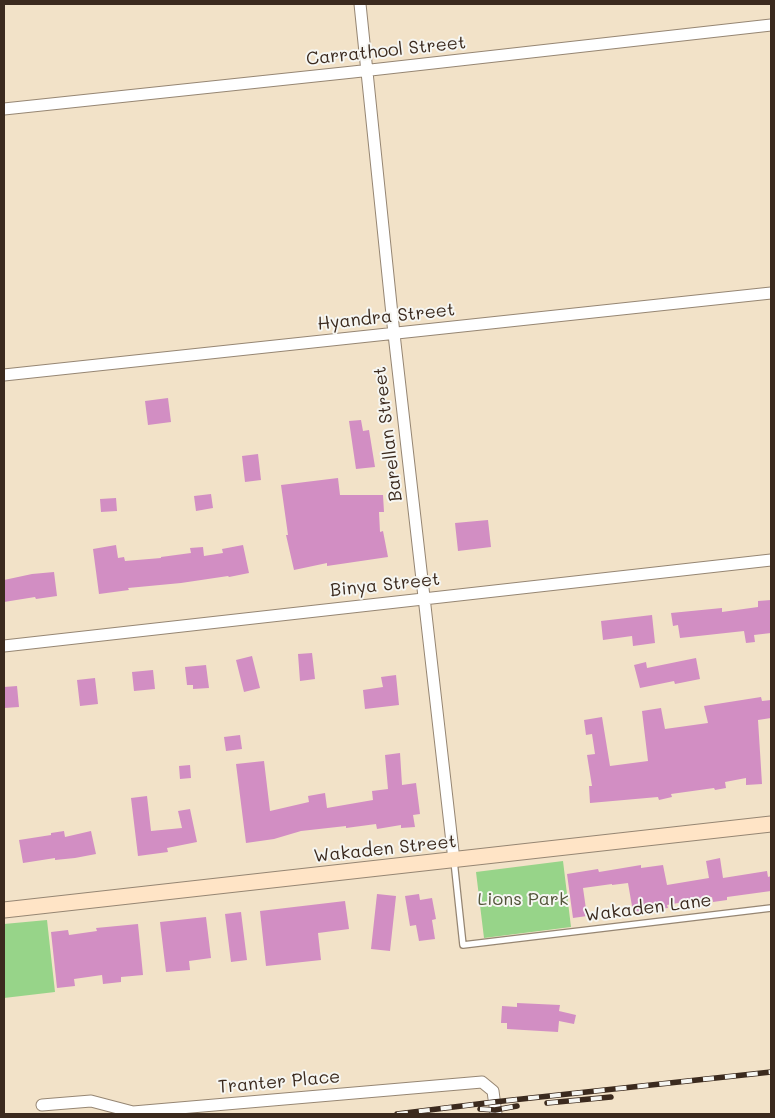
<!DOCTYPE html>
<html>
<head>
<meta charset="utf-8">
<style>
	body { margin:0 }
	#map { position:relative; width:775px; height:1118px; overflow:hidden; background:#f2e2c8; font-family:Mali,sans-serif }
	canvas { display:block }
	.frame { position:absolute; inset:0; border:5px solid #3b2a1e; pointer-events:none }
</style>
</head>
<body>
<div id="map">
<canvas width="775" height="1118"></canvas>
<div class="frame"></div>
</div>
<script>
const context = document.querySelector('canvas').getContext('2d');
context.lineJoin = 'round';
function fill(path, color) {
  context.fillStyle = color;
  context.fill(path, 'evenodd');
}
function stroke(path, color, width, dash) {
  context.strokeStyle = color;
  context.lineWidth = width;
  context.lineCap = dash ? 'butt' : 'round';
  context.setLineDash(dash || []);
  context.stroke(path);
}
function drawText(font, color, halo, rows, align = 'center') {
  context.font = font + ' Mali,sans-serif';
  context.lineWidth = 4;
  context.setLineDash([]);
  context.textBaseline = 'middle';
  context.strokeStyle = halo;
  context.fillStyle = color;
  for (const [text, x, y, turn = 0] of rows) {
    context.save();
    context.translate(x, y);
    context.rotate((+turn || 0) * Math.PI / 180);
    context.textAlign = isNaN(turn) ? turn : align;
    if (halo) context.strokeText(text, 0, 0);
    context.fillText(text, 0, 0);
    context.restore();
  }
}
fill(new Path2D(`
	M 563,861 L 571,927 L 484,938 L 476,872 Z
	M 47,920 L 55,992 L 4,998 L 4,924 Z`), '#97d489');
fill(new Path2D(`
	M 168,398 L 171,422 L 148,425 L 145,401 Z
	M 361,420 L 363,431 L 369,430 L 375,467 L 356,469 L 349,421 Z
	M 258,454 L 261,480 L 245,482 L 242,456 Z
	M 338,478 L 340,495 L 383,495 L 384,512 L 379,512 L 380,532 L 383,531 L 388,557 L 327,566 L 327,563 L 294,570 L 286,535 L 288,535 L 281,485 Z
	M 211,494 L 213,508 L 196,511 L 194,496 Z
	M 116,498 L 117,511 L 101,512 L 100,499 Z
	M 488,520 L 491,547 L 458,551 L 455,523 Z
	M 116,545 L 118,558 L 124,557 L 125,561 L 161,558 L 161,557 L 191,553 L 190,548 L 203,547 L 204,556 L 223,553 L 222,549 L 243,545 L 249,573 L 229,577 L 228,576 L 181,583 L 128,588 L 129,590 L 99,594 L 93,549 Z
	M 54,572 L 57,596 L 36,599 L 35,597 L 4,602 L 4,580 L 32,574 Z
	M 771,600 L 771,633 L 754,635 L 755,642 L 746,643 L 744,631 L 680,638 L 678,625 L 673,626 L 671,613 L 722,608 L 722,612 L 758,607 L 758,601 Z
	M 652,615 L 655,643 L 633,646 L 632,636 L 603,640 L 601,621 Z
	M 312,653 L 315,679 L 300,681 L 298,654 Z
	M 252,656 L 260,688 L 244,692 L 236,660 Z
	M 696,658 L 700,679 L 675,684 L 674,681 L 640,688 L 634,665 L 646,662 L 647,668 Z
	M 206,665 L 209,688 L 193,689 L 193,685 L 187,685 L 185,667 Z
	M 153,670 L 155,689 L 134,691 L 132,672 Z
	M 396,675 L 399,705 L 365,709 L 363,690 L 383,687 L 381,677 Z
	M 95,678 L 98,704 L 80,706 L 77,680 Z
	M 17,686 L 19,707 L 4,708 L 4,687 Z
	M 761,697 L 762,701 L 771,700 L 771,718 L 758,720 L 762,784 L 746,785 L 746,778 L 725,782 L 726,788 L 715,790 L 714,788 L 671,794 L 672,797 L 659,800 L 658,797 L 590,803 L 589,786 L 592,786 L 587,755 L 595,754 L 592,734 L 586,735 L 584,720 L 602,717 L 610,766 L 648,761 L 642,711 L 661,708 L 665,729 L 708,723 L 704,706 Z
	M 240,735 L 242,749 L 226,751 L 224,737 Z
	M 400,753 L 402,785 L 416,783 L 420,814 L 413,815 L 415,827 L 401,828 L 401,825 L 377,829 L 376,824 L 346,828 L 346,826 L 301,831 L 274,839 L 246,843 L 236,764 L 264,761 L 270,811 L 309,802 L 308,796 L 325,793 L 327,808 L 373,800 L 372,791 L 388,789 L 385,755 Z
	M 190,765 L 191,778 L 180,779 L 179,766 Z
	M 147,796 L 151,831 L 182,828 L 178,811 L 190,809 L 197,842 L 167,848 L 168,852 L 138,856 L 131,798 Z
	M 64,831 L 65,837 L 91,831 L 96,854 L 75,858 L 55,860 L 55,858 L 23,863 L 19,840 L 51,835 L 51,833 Z
	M 720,858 L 723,878 L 767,871 L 768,877 L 771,876 L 771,891 L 727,897 L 727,900 L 713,902 L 712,897 L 667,905 L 668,908 L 633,912 L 628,883 L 612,885 L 612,884 L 583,888 L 587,916 L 573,918 L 567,874 L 598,869 L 599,872 L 641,865 L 641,868 L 663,865 L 667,885 L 709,878 L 706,861 Z
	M 377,894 L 396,896 L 390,951 L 371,949 Z
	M 419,894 L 420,900 L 432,898 L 436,919 L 432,920 L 435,939 L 419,941 L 416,925 L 410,926 L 405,896 Z
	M 345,901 L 349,929 L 318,933 L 321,960 L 266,966 L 260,911 Z
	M 241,912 L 247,960 L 231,962 L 225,914 Z
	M 206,917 L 211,958 L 189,961 L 190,970 L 166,972 L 160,922 Z
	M 138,924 L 143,975 L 121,977 L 121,982 L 103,984 L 102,975 L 74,979 L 75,986 L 57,988 L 51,932 L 68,930 L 69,935 L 97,931 L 96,928 Z
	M 517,1003 L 560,1005 L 559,1011 L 576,1015 L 574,1024 L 559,1021 L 558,1032 L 507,1029 L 507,1023 L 501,1023 L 502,1006 L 517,1007 Z`), '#d28ec3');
const lane = new Path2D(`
	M 454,861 L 463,945 L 771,908`);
const street = new Path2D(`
	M 360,4 L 394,334 L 454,860
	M 4,109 L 353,72 L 771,25
	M 4,375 L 771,293
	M 4,646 L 771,560
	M 42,1105 L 91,1101 L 133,1112 L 482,1082 L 493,1091 L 496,1114`);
const secondary = new Path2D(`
	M 4,910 L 771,824`);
stroke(lane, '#968673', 8);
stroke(street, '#968673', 13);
stroke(secondary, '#968673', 17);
stroke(lane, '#fff', 5.5);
stroke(street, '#fff', 11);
stroke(secondary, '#ffe4c6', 15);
const rail = new Path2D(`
	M 547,1103 L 611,1097
	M 480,1109 L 495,1110 L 517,1106
	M 397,1114 L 494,1102 L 771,1072`);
stroke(rail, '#3b2a1e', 5.5);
stroke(rail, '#f6f6f2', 4, [11]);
drawText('18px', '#3b2a1e', '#f6f6f2', [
	["Carrathool Street",386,51,-6],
	["Hyandra Street",386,317,-6],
	["Barellan Street",388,434,-97],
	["Binya Street",385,585,-6],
	["Wakaden Street",385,849,-6],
	["Wakaden Lane",648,908,-7],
	["Tranter Place",279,1082,-5]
]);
drawText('18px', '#525439', '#f6f6f2', [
	["Lions Park",523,899]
]);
</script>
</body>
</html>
